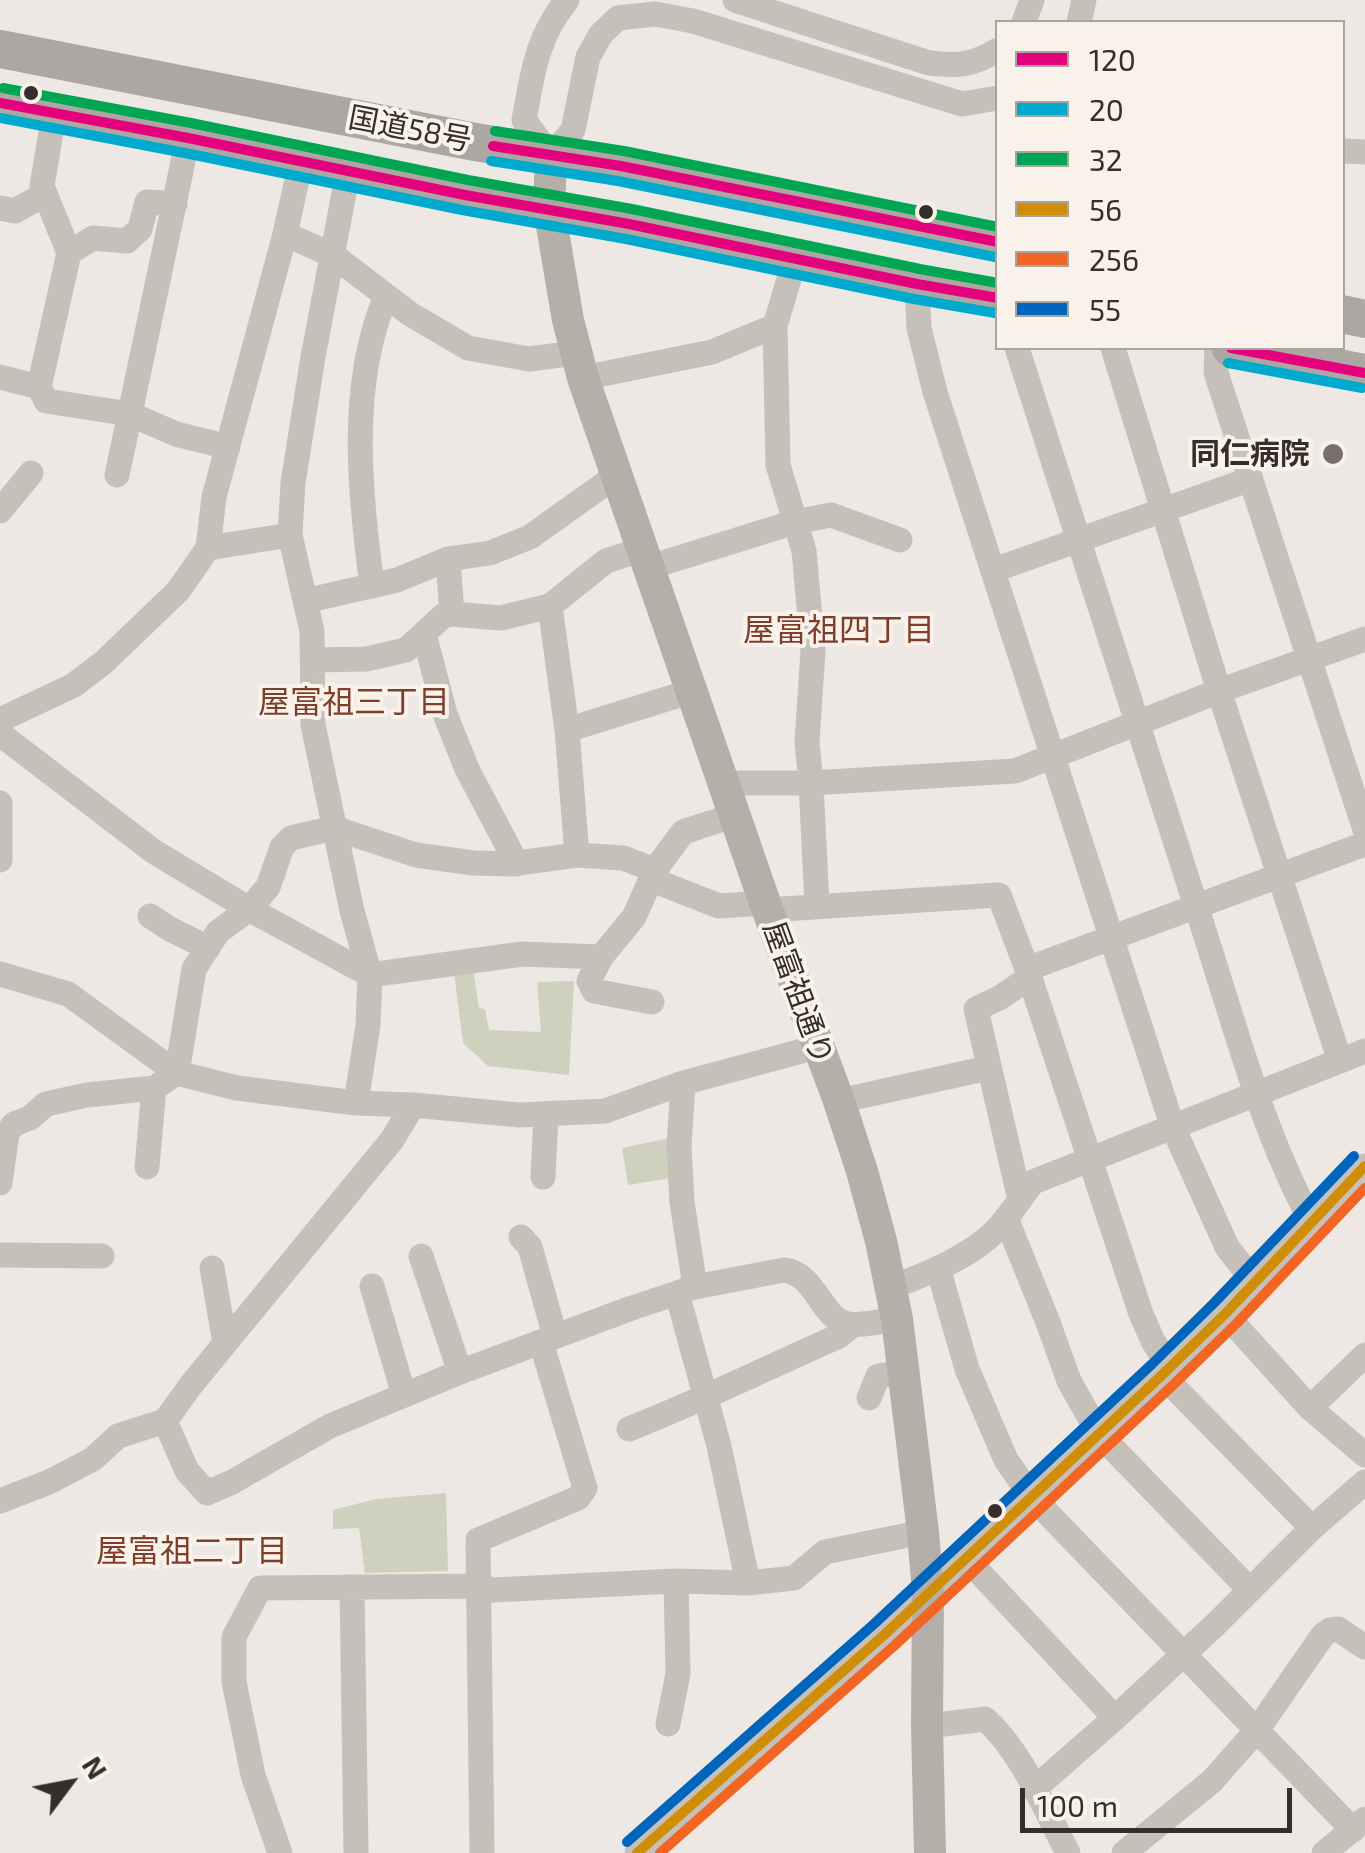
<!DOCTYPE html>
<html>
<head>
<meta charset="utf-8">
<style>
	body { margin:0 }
	#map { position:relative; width:1365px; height:1853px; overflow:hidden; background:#ede8e3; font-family:"Exo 2",sans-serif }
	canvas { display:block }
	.legend { position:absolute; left:995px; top:20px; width:350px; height:330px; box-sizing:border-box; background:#f8f2eb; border:2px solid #aaa49e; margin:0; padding:12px 18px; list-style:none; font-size:30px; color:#362e2a }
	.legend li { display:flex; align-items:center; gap:20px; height:50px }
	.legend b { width:50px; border:2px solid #aaa49e }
	.north { position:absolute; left:20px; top:1733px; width:100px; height:100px; -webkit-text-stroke:8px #f8f2eb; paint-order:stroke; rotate:58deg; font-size:28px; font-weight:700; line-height:40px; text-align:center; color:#362e2a }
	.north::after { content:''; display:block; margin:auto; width:35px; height:45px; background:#362e2a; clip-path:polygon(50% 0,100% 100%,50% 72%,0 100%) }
	.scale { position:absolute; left:1020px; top:1788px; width:272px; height:45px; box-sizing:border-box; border:5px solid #362e2a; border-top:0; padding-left:12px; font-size:30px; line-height:35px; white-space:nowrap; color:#362e2a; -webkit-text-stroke:8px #f8f2eb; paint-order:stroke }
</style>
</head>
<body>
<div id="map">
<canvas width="1365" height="1853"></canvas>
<ul class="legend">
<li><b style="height:12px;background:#e5007d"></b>120</li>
<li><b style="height:12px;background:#00a9ce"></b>20</li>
<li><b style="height:12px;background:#00a651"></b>32</li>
<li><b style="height:12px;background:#d08e08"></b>56</li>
<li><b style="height:12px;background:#f26522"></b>256</li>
<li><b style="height:12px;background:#0065bd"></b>55</li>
</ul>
<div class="north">N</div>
<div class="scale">100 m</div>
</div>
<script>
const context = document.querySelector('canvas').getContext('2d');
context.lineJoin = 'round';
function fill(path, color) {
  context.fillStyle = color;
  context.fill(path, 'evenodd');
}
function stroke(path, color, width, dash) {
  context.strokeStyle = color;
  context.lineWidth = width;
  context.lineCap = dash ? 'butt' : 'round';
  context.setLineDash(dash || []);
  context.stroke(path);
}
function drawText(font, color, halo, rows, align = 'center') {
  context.font = font + ' "Exo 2","Noto Sans JP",sans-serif';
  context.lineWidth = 8;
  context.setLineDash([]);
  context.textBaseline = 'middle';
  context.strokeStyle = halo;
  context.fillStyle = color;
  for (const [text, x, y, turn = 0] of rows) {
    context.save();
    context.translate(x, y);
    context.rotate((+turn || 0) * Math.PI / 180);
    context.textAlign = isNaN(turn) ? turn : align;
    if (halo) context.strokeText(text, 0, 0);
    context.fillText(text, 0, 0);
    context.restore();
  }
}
fill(new Path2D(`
	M 473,969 L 479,1008 L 485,1009 L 489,1030 L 541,1032 L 537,982 L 574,981 L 569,1075 L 488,1066 L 463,1043 L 454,973 Z
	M 674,1137 L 677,1177 L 628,1185 L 622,1148 Z
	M 446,1493 L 448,1571 L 365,1573 L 359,1528 L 333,1529 L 333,1510 L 376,1499 Z`), '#ced1be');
stroke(new Path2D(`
	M 567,0 C 536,39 533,72 524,120 L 551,156 L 573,130 L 588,57 L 601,34 L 618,18 L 655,14 L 693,21 L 962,104 L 998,98
	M 735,0 L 929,63 C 958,66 971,66 998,50
	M 1024,22 L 1032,0
	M 1079,22 L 1084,0
	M 1342,151 L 1365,152
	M 348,172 L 313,357 L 293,483 L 290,535 L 312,631 L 313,725 L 352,911 L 370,975 L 368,1025 L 356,1103
	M 0,208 L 15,211 L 45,194
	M 285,234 L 334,256 L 410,314 L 468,348 L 529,359 L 576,353
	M 69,253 L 93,238 L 127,241 L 140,229 L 147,202 L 175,204
	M 795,259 L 775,326 L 778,465 L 804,551 L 813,651 L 807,742 L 811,783 L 817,905
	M 917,284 L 919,328 L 935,392 L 1172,1125 L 1227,1247 L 1255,1283
	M 1017,348 C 1075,533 1134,718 1195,903 C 1231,1010 1258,1123 1312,1223
	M 1113,348 L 1219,691 L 1340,1061
	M 1217,348 L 1216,372 L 1219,382 L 1365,830
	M 0,377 L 39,387 L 69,253 L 42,186 L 54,114
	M 583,378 L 712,352 L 775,326
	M 39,387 L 46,401 L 130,414 L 176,434 L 228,447
	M 117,475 L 188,138
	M 0,511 L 31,473
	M 208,548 L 290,535
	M 448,559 L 452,614
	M 650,567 L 795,522 L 831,515 L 900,540
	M 994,570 L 1251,479
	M 372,586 C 360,491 348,386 386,296
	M 305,601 L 397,580 L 448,559 L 490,553 L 530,537 L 617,475
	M 550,606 L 567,730 L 577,855
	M 424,634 L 445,714 L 467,769 L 517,864
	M 313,660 L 366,659 L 406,650 L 443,616 L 452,614 L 501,618 L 550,606 L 606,561 L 643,549
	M 0,720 L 74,685 L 104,662 L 178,591 L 208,548 L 214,497 L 285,234 L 301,162
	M 567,730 L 692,691
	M 0,734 L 153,851 L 249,909 L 370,975 L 522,954 L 601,957 L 634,917 L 655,870 L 683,832 L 735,815
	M 724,783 L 811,783 L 1015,771 L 1219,691 L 1365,639
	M 0,803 L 0,860
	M 650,879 L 719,906 L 765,903
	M 767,910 L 999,895 L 1027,969
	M 150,916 L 170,929 L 208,948
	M 601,957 L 589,981 L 594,991 L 652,1002
	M 0,974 L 68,994 L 177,1073 L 237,1088 L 356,1103 L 413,1105 L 519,1115 L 605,1111 L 683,1083 L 817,1047
	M 683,1083 L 679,1145 L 682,1202 L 695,1287
	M 839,1101 L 988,1068
	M 147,1167 L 154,1088
	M 543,1177 L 546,1114
	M 0,1183 L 7,1133 L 14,1124 L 30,1118 L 46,1104 L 87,1095 L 154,1088 L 177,1073 L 194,969 L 218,932 L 249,909 L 268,887 L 282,847 L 291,838 L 334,828 L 416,855 L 473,863 L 511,864 L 577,855 L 623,858 L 655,870
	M 1020,1200 L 976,1009 L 1001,997 L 1030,977
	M 1006,1218 L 1049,1325 L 1069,1381 L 1099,1434 L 1250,1590
	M 521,1237 L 530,1247 L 555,1336
	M 0,1255 L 102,1256
	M 421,1256 L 460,1372
	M 212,1268 L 225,1343
	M 938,1268 L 967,1369 L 1006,1460 L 1032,1497 L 1353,1830
	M 372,1286 L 404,1395
	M 892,1287 C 927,1274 975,1255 1000,1226 C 1012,1212 1022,1196 1033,1182 L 1365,1051
	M 677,1293 L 719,1446 L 748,1583
	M 1225,1314 L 1310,1408 L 1365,1455
	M 1170,1368 L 1153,1341 L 1141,1314 L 1027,969 L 1365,844
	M 1162,1375 L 1312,1528
	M 869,1398 L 878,1376 L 903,1372
	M 1310,1408 L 1365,1355
	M 165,1421 L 187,1471 L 207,1493 L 232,1482 L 330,1426 L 460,1372 L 629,1309 L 695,1287 L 784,1270 C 817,1274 821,1320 849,1324 C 864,1326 882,1321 897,1319
	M 629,1429 C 700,1401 769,1367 839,1336 L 853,1325
	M 0,1501 L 49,1482 L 93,1459 L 118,1436 L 165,1421 L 191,1385 L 392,1140 L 413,1105
	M 966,1558 L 1115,1718
	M 352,1587 L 356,1853
	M 668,1724 L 678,1674 L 676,1581
	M 927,1726 L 985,1719 C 1021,1750 1045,1810 1068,1853
	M 1034,1789 L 1115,1718 L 1216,1624 L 1312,1528 L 1365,1482
	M 280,1853 L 253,1775 L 234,1682 L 234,1637 L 260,1588 L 479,1586 L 493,1590 L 676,1581 L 748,1583 L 794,1578 L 825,1552 L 923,1532
	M 482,1853 L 478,1540 L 578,1498 L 585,1488 L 541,1342
	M 637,1853 L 884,1635 L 1162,1375 L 1225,1314 L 1365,1166
	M 1124,1853 L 1212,1781 L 1257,1730 L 1323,1635 L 1330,1630 L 1338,1629 L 1365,1647
	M 1324,1853 L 1365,1819`), '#c6c0bb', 25);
stroke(new Path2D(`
	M 551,156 L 549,208 L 568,320 L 583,378 L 765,903 L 839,1101 L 862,1171 L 881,1241 L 897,1319 L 923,1532 L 928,1593 L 927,1726 L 930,1853`), '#b5afaa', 32);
stroke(new Path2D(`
	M 0,49 L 475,142 L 621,166 L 998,242
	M 0,103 L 188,138 L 465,195 L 629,224 L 917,284 L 998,298
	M 1342,314 L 1365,319
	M 1231,348 L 1365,373`), '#aca7a2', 38);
stroke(new Path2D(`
	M 0,103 L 188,138 L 465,195 L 629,224 L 917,284 L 998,298
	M 493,146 L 621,166 L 998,242
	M 1231,348 L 1365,373`), '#e5007d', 10);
stroke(new Path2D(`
	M 0,118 L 185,153 L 462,210 L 626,239 L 914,299 L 995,313
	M 491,161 L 618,181 L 995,257
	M 1228,363 L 1362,388`), '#00a9ce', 10);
stroke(new Path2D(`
	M 3,88 L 191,123 L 468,180 L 632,209 L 920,269 L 998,283
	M 495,131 L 624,151 L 998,227`), '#00a651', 10);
stroke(new Path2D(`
	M 637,1853 L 884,1635 L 1162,1375 L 1225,1314 L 1365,1166`), '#d08e08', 10);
stroke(new Path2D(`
	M 660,1853 L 894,1646 L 1172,1386 L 1236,1324 L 1365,1188`), '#f26522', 10);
stroke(new Path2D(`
	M 627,1842 L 874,1624 L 1152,1364 L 1214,1303 L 1354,1156`), '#0065bd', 10);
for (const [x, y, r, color] of [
	[31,93,9,"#362e2a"],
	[926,212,9,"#362e2a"],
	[1333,454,12,"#766f6b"],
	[995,1511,9,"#362e2a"]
]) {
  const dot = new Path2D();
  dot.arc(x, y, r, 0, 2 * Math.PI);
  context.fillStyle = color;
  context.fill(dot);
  stroke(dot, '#f8f2eb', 4);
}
drawText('30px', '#362e2a', '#f8f2eb', [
	["国道58号",410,129,11],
	["屋富祖通り",798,993,70]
]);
drawText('bold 30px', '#362e2a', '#f8f2eb', [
	["同仁病院",1310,454]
], 'right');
drawText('32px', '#7e3f2a', '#f8f2eb', [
	["屋富祖四丁目",839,630],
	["屋富祖三丁目",354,702],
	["屋富祖二丁目",192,1551]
]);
</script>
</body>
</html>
